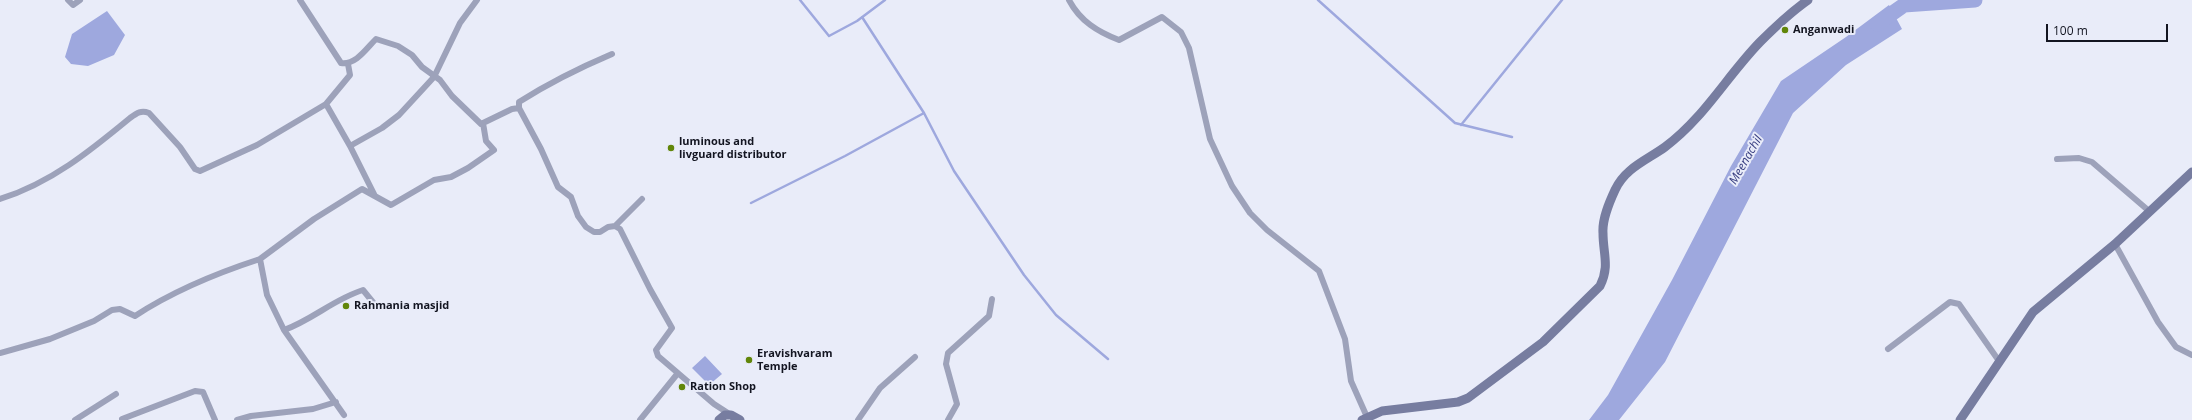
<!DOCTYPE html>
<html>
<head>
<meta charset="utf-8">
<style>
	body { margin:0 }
	#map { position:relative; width:2192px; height:420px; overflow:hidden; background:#e9ecf9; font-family:"Open Sans",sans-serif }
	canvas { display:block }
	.scale { position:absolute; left:2046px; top:24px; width:122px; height:18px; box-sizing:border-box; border:2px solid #131521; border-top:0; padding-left:5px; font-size:12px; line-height:14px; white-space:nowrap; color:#131521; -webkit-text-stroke:3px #e9ecf9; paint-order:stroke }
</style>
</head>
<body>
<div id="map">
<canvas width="2192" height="420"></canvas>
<div class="scale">100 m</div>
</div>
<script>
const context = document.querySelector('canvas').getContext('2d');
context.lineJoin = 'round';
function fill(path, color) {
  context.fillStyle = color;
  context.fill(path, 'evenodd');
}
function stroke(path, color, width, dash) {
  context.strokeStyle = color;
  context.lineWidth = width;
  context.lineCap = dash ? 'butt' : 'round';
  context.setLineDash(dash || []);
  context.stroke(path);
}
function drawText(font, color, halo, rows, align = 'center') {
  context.font = font + ' "Open Sans",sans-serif';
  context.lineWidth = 4;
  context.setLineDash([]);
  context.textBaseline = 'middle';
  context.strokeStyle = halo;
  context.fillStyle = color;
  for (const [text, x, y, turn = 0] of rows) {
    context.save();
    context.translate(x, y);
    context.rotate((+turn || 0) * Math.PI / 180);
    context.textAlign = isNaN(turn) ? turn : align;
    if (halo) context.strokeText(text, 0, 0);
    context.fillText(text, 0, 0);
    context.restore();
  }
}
fill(new Path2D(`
	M 1889,5 L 1902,29 L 1846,65 L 1793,113 L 1665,362 L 1619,420 L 1589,420 L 1608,395 L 1672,280 L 1731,166 L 1781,81 L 1846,37 Z
	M 107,11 L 125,35 L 114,55 L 88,66 L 71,64 L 65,57 L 72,34 Z
	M 705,356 L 722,374 L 709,385 L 692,368 Z`), '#9ea8de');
stroke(new Path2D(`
	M 800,0 L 829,36 L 857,21 L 885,0
	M 1318,0 L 1455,123 L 1512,137
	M 862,17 L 924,113 L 954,171 L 1024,275 L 1056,315 L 1108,359
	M 1461,125 L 1562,0
	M 751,203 L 845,156 L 924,113`), '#9ea8de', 2.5);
stroke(new Path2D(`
	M 1877,24 L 1904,5 L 1975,0`), '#9ea8de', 15);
stroke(new Path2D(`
	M 68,0 L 73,5 L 80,0
	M 300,0 L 341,63 C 356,65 366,49 376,39 L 398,46 L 412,55 L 422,67 L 440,80 L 452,96 L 481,124 L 512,109 L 519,108 L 541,149 L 558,187 L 571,197 L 578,216 L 586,227 L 594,232 L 600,232 L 608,227 L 615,226 L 620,229 L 650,289 L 672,328 L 656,350 L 658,356 L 714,404 L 731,415
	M 1069,0 C 1080,21 1098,32 1119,40 L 1162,17 L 1181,32 L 1189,48 L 1210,139 L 1232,186 L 1250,213 L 1267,230 L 1319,271 L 1345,339 L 1351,381 L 1367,417
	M 326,104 L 350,146 L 375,196
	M 519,108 L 519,102 C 549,83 579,68 612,54
	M 350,146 L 382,128 L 399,115 L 434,77 L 460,23 L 477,0
	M 2057,159 L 2079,158 L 2092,162 L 2149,211
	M 0,199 C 51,183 90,151 130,118 C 137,113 141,110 149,113 L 180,147 L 195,169 L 200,171 L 257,145 L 326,104 L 350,75 L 348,64
	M 615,226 L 642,199
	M 2115,244 L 2158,322 L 2176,347 L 2192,355
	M 260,259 L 314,219 L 362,189 L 391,205 L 434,180 L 451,177 L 468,168 L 494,150 L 486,141 L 483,123
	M 284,330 L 344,415
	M 1888,349 L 1950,302 L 1959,304 L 1999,361
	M 0,353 L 50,339 L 94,321 L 112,310 L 120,309 L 135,316 C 173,291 217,273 260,259 L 267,295 L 284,330 C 312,320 334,299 363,290 L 376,306
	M 122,419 L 195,391 L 203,392 L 215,420
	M 75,420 L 116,394
	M 237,420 L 251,416 L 313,409 L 336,402
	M 640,420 L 678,373
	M 858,420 L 880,388 L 915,357
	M 948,420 L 957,404 L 946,364 L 948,353 L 989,316 L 992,299`), '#9da2ba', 6);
stroke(new Path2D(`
	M 719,420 L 725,415 L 731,415 L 740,420
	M 1362,420 L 1382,411 L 1458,402 L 1468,398 L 1543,342 L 1600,286 C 1610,266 1603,254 1603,233 C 1602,219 1609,203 1615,190 C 1625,168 1647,160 1665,147 C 1704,118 1727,76 1760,42 C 1775,27 1791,12 1808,0
	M 1960,420 L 2033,312 L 2115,244 L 2192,172`), '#777da0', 9);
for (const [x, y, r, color] of [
	[1785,30,4,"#618609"],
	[671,148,4,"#618609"],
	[346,306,4,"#618609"],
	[749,360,4,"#618609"],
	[682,387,4,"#618609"]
]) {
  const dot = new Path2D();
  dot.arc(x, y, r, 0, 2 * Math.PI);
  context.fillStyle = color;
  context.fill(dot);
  stroke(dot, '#e9ecf9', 1.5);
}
drawText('bold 11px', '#131521', '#e9ecf9', [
	["Anganwadi",1793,30],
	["luminous and",679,142],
	["livguard distributor",679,155],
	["Rahmania masjid",354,306],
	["Eravishvaram",757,354],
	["Temple",757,367],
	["Ration Shop",690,387]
], 'left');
drawText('italic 12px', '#383e80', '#e9ecf9', [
	["Meenachil",1746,160,-60]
]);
</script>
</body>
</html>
